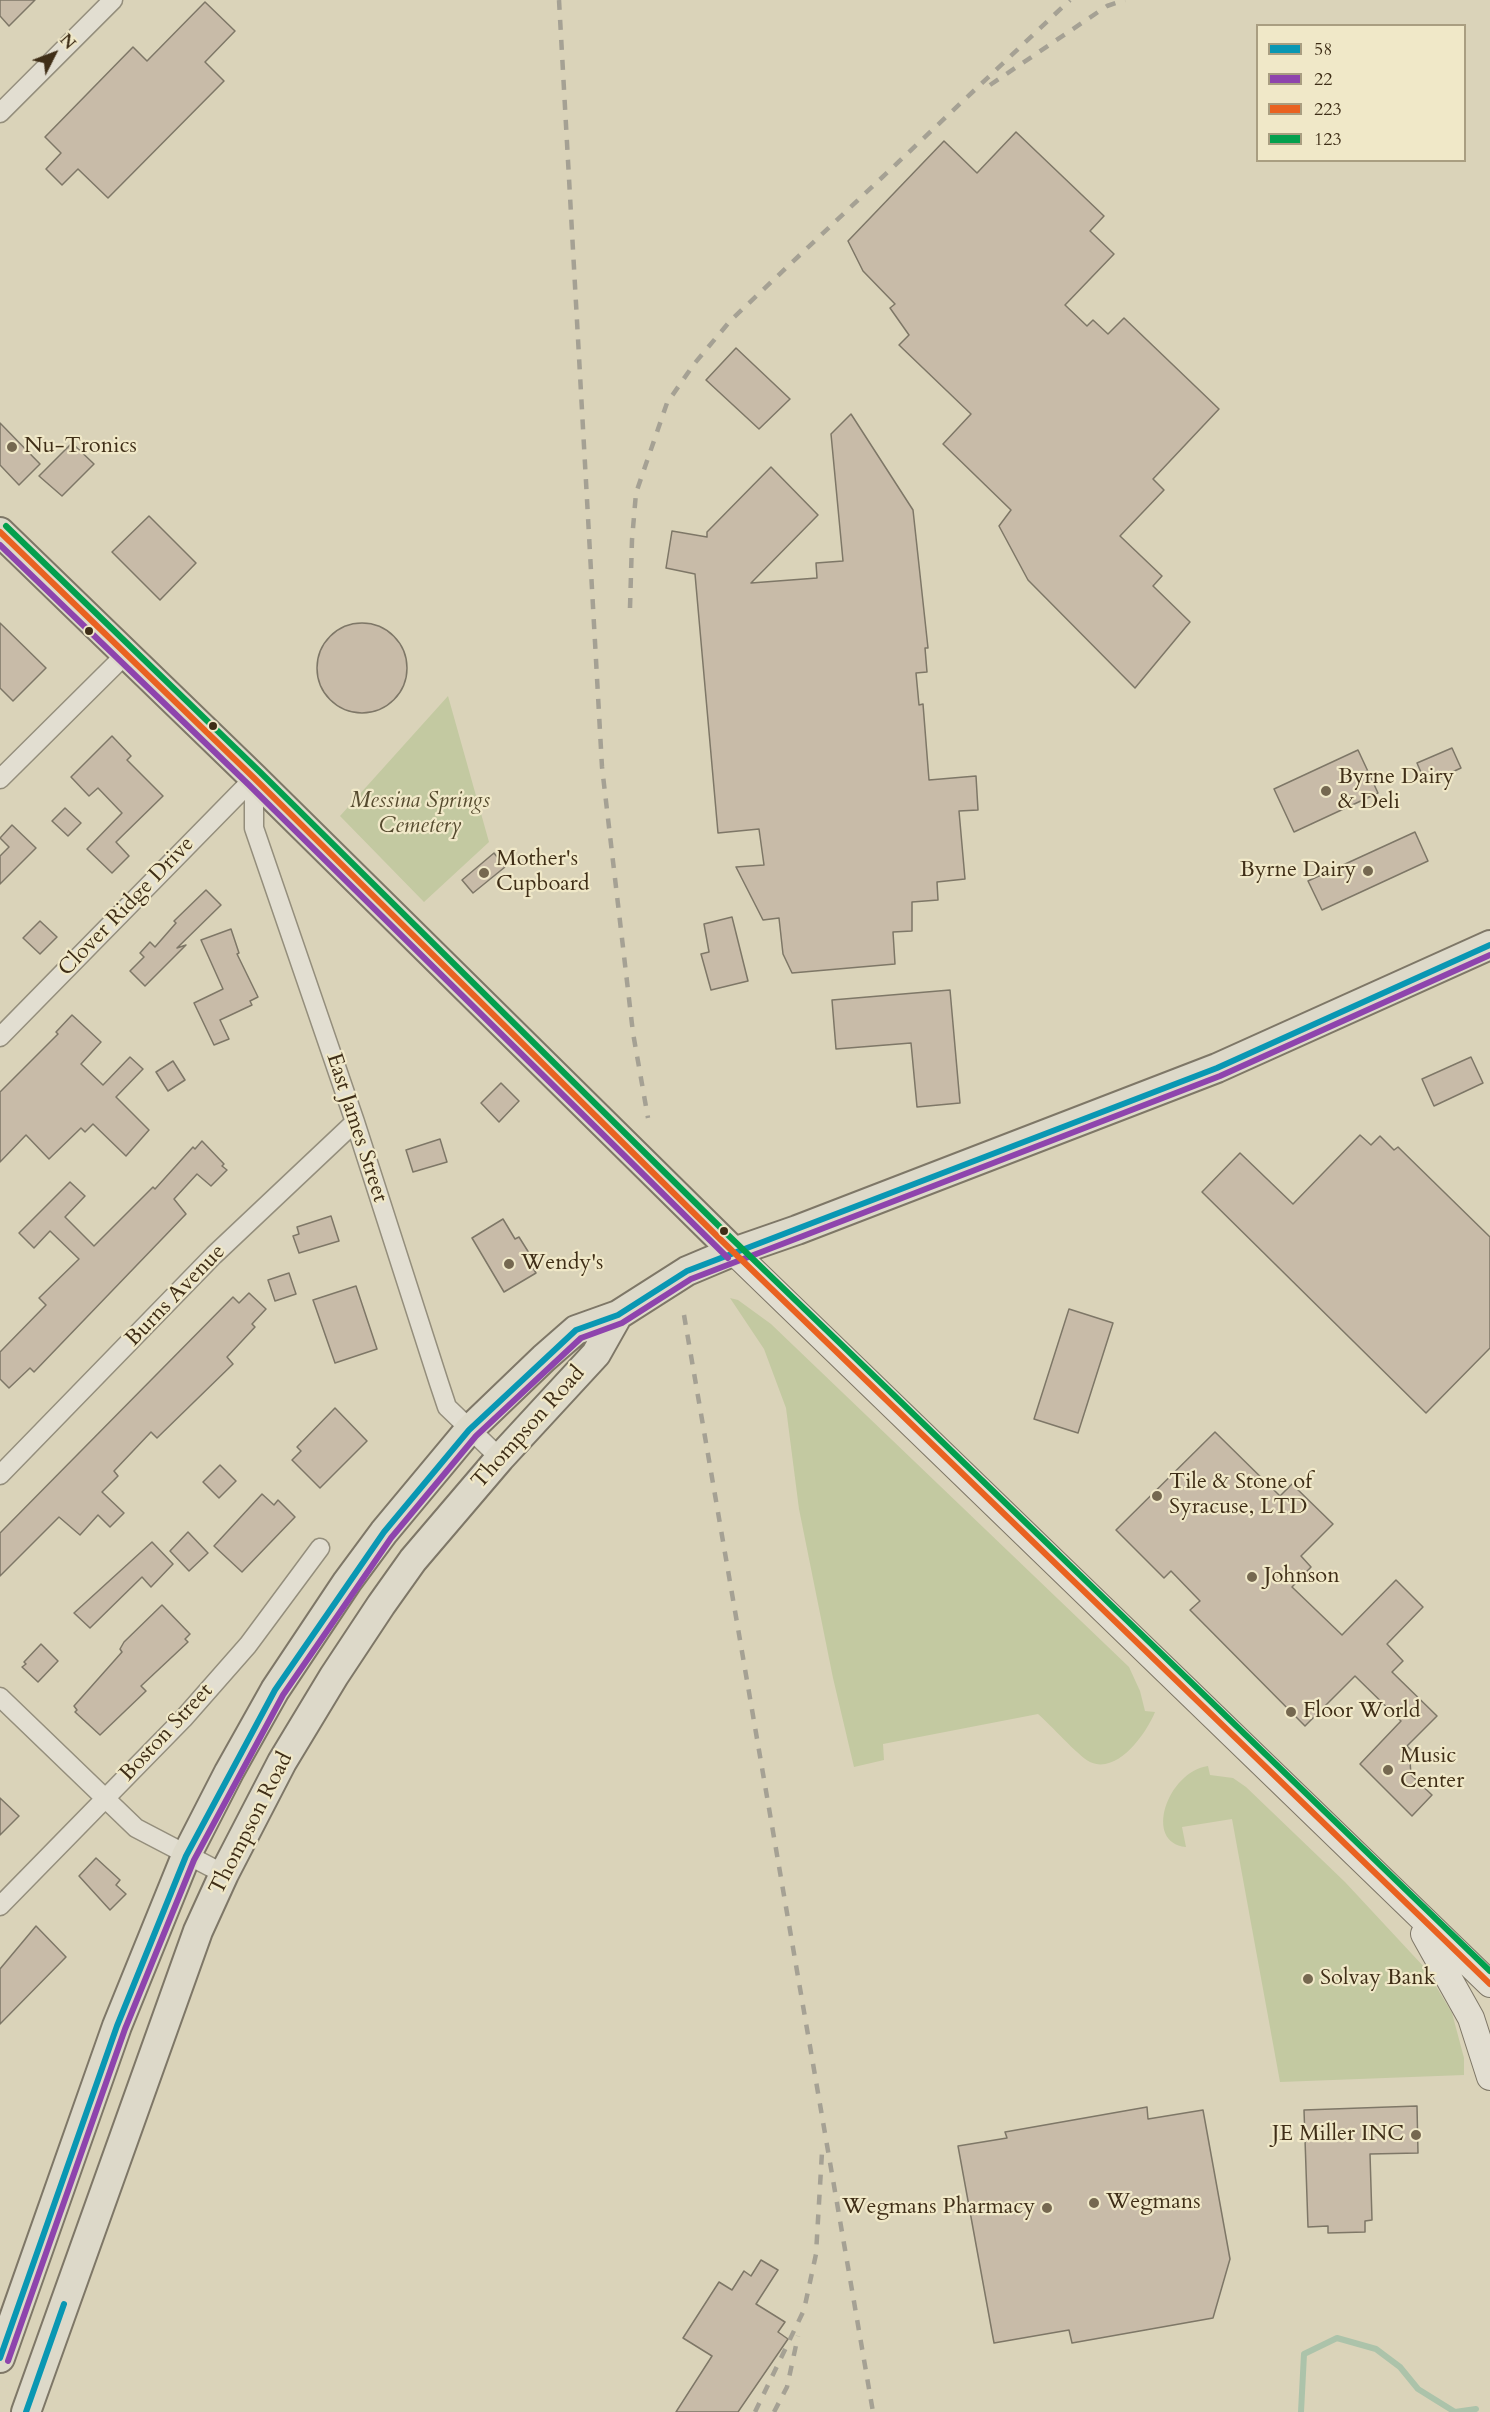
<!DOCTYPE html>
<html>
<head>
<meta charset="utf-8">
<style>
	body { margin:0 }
	#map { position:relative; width:1490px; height:2412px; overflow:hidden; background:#dad3b9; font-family:Cardo,serif }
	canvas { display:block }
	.legend { position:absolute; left:1256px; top:24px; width:210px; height:138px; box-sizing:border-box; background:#f0e8c8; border:2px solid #a99e81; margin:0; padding:8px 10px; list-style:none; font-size:18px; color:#3f2e17 }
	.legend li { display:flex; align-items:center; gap:12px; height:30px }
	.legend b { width:30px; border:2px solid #a99e81 }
	.north { position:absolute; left:24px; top:24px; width:60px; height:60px; -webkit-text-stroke:4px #f0e8c8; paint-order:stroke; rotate:48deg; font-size:16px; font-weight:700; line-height:24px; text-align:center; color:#3f2e17 }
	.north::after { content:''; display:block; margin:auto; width:21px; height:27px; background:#3f2e17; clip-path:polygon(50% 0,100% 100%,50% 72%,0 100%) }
</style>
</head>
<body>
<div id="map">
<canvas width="1490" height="2412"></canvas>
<ul class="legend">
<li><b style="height:8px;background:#0997b3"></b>58</li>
<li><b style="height:8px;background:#8e44ad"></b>22</li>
<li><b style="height:8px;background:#e96221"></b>223</li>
<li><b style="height:8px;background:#03a04e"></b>123</li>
</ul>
<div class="north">N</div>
</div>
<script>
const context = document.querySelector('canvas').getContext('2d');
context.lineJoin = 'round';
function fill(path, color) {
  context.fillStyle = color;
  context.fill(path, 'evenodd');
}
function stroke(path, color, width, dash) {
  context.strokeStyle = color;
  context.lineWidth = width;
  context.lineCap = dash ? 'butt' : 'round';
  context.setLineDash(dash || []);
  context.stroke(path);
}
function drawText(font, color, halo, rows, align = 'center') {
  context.font = font + ' Cardo,serif';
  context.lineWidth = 4.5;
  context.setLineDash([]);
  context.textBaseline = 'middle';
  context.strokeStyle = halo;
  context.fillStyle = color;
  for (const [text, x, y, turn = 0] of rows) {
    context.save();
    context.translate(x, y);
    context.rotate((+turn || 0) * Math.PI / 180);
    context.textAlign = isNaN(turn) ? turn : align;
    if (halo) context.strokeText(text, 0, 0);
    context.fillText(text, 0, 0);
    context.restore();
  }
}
fill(new Path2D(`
	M 448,696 L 489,842 L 424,902 L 340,816 Z
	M 730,1298 L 738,1300 L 771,1324 L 1129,1667 L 1140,1691 L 1145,1711 L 1155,1712 C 1147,1732 1118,1775 1090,1762 C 1077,1755 1051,1725 1038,1714 L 883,1744 L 884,1760 L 854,1767 L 833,1678 L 799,1509 L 786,1408 L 764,1349 Z
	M 1208,1766 L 1210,1775 L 1233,1778 L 1246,1787 L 1345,1882 L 1425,1968 L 1452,2013 L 1464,2058 L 1464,2075 L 1280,2082 L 1232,1819 L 1182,1827 L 1186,1847 C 1143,1843 1167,1772 1208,1766 Z`), '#c3c9a1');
stroke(new Path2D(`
	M 1301,2412 L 1304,2354 L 1337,2338 L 1376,2349 L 1400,2367 L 1418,2389 L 1455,2412 L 1476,2409`), '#acc3aa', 6);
const building = new Path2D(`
	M 0,0 L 35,0 L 9,26 L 0,16 Z
	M 205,2 L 235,31 L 205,62 L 224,81 L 108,198 L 78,169 L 62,185 L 46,169 L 61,153 L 45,137 L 133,47 L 147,61 Z
	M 1016,132 L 1104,216 L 1090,231 L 1114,254 L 1065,305 L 1087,326 L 1093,320 L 1108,334 L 1124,318 L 1219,409 L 1153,479 L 1164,490 L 1120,536 L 1162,576 L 1153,586 L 1190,622 L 1135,688 L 1028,580 L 999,526 L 1011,510 L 943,444 L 971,414 L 899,345 L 909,335 L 890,308 L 895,304 L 863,271 L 848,241 L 944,141 L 977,173 Z
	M 736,348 L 790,399 L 759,429 L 706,380 Z
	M 851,414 L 913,510 L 928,648 L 925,648 L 927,672 L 916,673 L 919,705 L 923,704 L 929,780 L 976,776 L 978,810 L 959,811 L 965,879 L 937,882 L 938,900 L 912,902 L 912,931 L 893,932 L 895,964 L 792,973 L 783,954 L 779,918 L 763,920 L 736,867 L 764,865 L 759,829 L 718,833 L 695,574 L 666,568 L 672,531 L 707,537 L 707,532 L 771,467 L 818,515 L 751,583 L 817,578 L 816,563 L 843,561 L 831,434 Z
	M 0,423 L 40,464 L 19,485 L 0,465 Z
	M 72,443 L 94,464 L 62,496 L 39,476 Z
	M 149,516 L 196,563 L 160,600 L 112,552 Z
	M317 668a45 45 0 1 1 90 0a45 45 0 1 1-90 0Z
	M 0,623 L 46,668 L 13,701 L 0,688 Z
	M 112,736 L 131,756 L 127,760 L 163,796 L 116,842 L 129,856 L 112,873 L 87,849 L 122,813 L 98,788 L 89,796 L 71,777 Z
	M 1452,748 L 1461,768 L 1426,784 L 1417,763 Z
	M 1358,750 L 1378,793 L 1294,832 L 1274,789 Z
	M 65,808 L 81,823 L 68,836 L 52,821 Z
	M 12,825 L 36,848 L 0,884 L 0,856 L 9,847 L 0,838 Z
	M 1415,832 L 1428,861 L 1322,910 L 1308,881 Z
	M 494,853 L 505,867 L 473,893 L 462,880 Z
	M 206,890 L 221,905 L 177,948 L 186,945 L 145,986 L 130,971 L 144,957 L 140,953 L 150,942 L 155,947 L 176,923 L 174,921 Z
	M 732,917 L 748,981 L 711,990 L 701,954 L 709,952 L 704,924 Z
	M 40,921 L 57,937 L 40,954 L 23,938 Z
	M 231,929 L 239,953 L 237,954 L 258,997 L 250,1001 L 252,1005 L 220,1020 L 229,1039 L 214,1045 L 194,1003 L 223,989 L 201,940 Z
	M 950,990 L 960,1103 L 917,1107 L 911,1043 L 836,1049 L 832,1000 Z
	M 72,1015 L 101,1042 L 81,1064 L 103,1085 L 130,1057 L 143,1069 L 116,1097 L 149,1130 L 126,1156 L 93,1124 L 85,1132 L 81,1128 L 49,1159 L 26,1135 L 0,1162 L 0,1092 L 58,1034 L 56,1032 Z
	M 1471,1057 L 1483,1083 L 1434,1106 L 1422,1079 Z
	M 173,1061 L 185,1080 L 168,1091 L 156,1072 Z
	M 501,1083 L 519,1101 L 499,1122 L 481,1103 Z
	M 1360,1135 L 1371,1145 L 1380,1136 L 1394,1150 L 1398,1147 L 1490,1237 L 1490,1348 L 1426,1413 L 1202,1192 L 1240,1153 L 1293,1204 Z
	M 440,1139 L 447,1162 L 413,1172 L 406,1150 Z
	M 202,1141 L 224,1164 L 222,1166 L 227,1170 L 211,1186 L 197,1174 L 174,1199 L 186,1214 L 34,1372 L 30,1368 L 9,1388 L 0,1379 L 0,1352 L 46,1305 L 39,1298 L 79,1259 L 50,1231 L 34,1248 L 19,1233 L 70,1182 L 85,1196 L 65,1217 L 94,1246 L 153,1187 L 155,1189 L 193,1147 L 195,1149 Z
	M 331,1216 L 339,1241 L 299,1253 L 293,1236 L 299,1234 L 297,1227 Z
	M 503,1219 L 515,1239 L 519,1237 L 529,1253 L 525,1255 L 536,1273 L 504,1292 L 472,1238 Z
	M 289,1273 L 296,1294 L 275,1301 L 268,1280 Z
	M 356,1286 L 377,1349 L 335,1363 L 313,1300 Z
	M 249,1293 L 266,1309 L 252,1324 L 255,1327 L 227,1357 L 233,1364 L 157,1438 L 151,1432 L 114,1471 L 118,1476 L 102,1492 L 124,1513 L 110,1527 L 98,1515 L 80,1535 L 59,1517 L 0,1576 L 0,1533 L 233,1297 L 239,1303 Z
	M 1069,1309 L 1113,1323 L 1078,1433 L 1034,1419 Z
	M 335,1408 L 367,1441 L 320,1488 L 292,1460 L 301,1451 L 297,1447 Z
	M 1215,1432 L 1280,1496 L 1292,1484 L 1333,1524 L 1301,1556 L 1311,1567 L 1292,1587 L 1342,1635 L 1396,1580 L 1423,1607 L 1387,1644 L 1403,1661 L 1392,1672 L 1437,1716 L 1407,1746 L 1415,1754 L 1410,1761 L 1411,1775 L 1432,1795 L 1412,1816 L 1360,1764 L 1401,1721 L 1355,1676 L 1305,1726 L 1190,1610 L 1200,1601 L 1171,1571 L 1164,1578 L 1116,1530 Z
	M 220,1465 L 236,1481 L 219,1498 L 203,1482 Z
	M 262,1494 L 274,1505 L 278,1500 L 295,1517 L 242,1572 L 214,1546 Z
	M 188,1532 L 208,1553 L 189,1571 L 170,1551 Z
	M 152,1542 L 173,1564 L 151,1587 L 142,1577 L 90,1628 L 74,1613 Z
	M 162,1605 L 190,1634 L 185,1639 L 188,1642 L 141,1686 L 146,1691 L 100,1735 L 75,1712 L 77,1710 L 74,1706 L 122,1652 L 120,1649 L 124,1642 Z
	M 41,1644 L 58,1661 L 38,1682 L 22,1667 L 26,1664 L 24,1662 Z
	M 0,1798 L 19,1816 L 0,1835 Z
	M 96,1858 L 120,1880 L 116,1885 L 126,1894 L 110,1910 L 79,1876 Z
	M 36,1926 L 66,1957 L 0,2024 L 0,1969 Z
	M 1417,2106 L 1418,2153 L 1370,2154 L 1372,2220 L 1365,2221 L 1365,2232 L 1328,2233 L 1328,2226 L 1308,2227 L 1304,2110 Z
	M 1147,2107 L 1148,2119 L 1203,2110 L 1230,2259 L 1213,2318 L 1072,2343 L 1069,2330 L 994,2343 L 958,2146 L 1007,2138 L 1005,2132 Z
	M 761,2260 L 778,2270 L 756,2304 L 785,2322 L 778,2332 L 788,2339 L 738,2412 L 676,2412 L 712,2356 L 683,2338 L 719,2282 L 732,2290 L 744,2271 L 751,2276 Z`);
fill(building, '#c8bba8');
stroke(building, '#7e7767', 1.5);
const minor = new Path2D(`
	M 0,113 L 113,0
	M 254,778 L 254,828 L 355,1122 L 439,1383 L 447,1407 L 500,1458
	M 0,779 L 126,654
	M 0,1037 L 254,778
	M 0,1475 L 214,1255 L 355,1122
	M 0,1697 L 136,1828 L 224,1874
	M 0,1906 L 183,1719 L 248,1645 L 320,1548`);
const secondary = new Path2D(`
	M 734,1252 L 1490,1984
	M 1424,1934 L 1471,2018 L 1490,2077`);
const primary = new Path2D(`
	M 0,532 L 254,778 L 734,1252
	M 0,2358 L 117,2026 L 186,1856 L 229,1772 L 275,1690 L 347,1582 L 384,1532 L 469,1430 L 544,1358 L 576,1330 L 618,1315 L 687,1271 L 725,1255 L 797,1230 L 1217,1068 L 1490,945
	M 26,2412 L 198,1931 L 224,1874 L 282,1762 L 334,1676 L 381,1605 L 413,1560 L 500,1458 L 596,1354 L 618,1315`);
stroke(minor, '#948e7c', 21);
stroke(secondary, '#7e7767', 28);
stroke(primary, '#7e7767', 32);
stroke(minor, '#e2ded1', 18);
stroke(secondary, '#e2ded1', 26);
stroke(primary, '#ddd9c9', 28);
stroke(new Path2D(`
	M 559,0 L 602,767 L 633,1033 L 648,1118
	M 990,85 L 1107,6 L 1125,0
	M 630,608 L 632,540 L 636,493 L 667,403 L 694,364 L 731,320 L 1070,0
	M 684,1315 L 873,2412
	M 755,2412 L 804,2310 L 816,2254 L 822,2152
	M 774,2412 L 787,2387 L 798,2336`), '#a5a194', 4.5, [10, 10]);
stroke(new Path2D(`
	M 0,2358 L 117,2026 L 186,1856 L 275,1690 L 384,1532 L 469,1430 L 576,1330 L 618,1315 L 687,1271 L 1217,1068 L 1490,945
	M 26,2412 L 64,2304`), '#0997b3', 6);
stroke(new Path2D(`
	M 0,545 L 248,784 L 728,1258
	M 8,2361 L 125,2029 L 194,1860 L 283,1695 L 391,1538 L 476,1436 L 581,1338 L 622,1323 L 691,1279 L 1220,1076 L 1490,955`), '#8e44ad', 6);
stroke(new Path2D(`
	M 0,532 L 254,778 L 721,1240 L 1490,1984`), '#e96221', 6);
stroke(new Path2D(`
	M 6,526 L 260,772 L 727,1234 L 1490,1971`), '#03a04e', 6);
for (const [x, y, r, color] of [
	[12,447,6,"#756850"],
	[89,631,5,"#3f2e17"],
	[213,726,5,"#3f2e17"],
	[1326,791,6,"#756850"],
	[1368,871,6,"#756850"],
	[484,873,6,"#756850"],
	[724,1231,5,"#3f2e17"],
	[509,1264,6,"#756850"],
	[1157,1496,6,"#756850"],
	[1252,1577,6,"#756850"],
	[1291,1712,6,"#756850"],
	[1388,1770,6,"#756850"],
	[1308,1979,6,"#756850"],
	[1416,2135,6,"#756850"],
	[1094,2203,6,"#756850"],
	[1047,2208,6,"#756850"]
]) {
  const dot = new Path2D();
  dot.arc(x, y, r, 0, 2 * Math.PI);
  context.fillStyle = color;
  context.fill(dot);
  stroke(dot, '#f0e8c8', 2);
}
drawText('22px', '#3f2e17', '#f0e8c8', [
	["Nu-Tronics",24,447],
	["Byrne Dairy",1338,778],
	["& Deli",1338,803],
	["Mother's",496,860],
	["Cupboard",496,885],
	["Byrne Dairy",1356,871,"right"],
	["Wendy's",521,1264],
	["Tile & Stone of",1169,1483],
	["Syracuse, LTD",1169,1508],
	["Johnson",1264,1577],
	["Floor World",1303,1712],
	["Music",1400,1757],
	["Center",1400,1782],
	["Solvay Bank",1320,1979],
	["JE Miller INC",1404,2135,"right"],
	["Wegmans",1106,2203],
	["Wegmans Pharmacy",1035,2208,"right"]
], 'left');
drawText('italic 22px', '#564b2f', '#f0e8c8', [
	["Messina Springs",420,802],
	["Cemetery",420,827]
]);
drawText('22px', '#3f2e17', '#f0e8c8', [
	["Clover Ridge Drive",127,907,-46],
	["East James Street",356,1128,72],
	["Burns Avenue",176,1296,-46],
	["Thompson Road",529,1428,-48],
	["Boston Street",167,1733,-47],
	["Thompson Road",252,1824,-63]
]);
</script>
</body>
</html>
